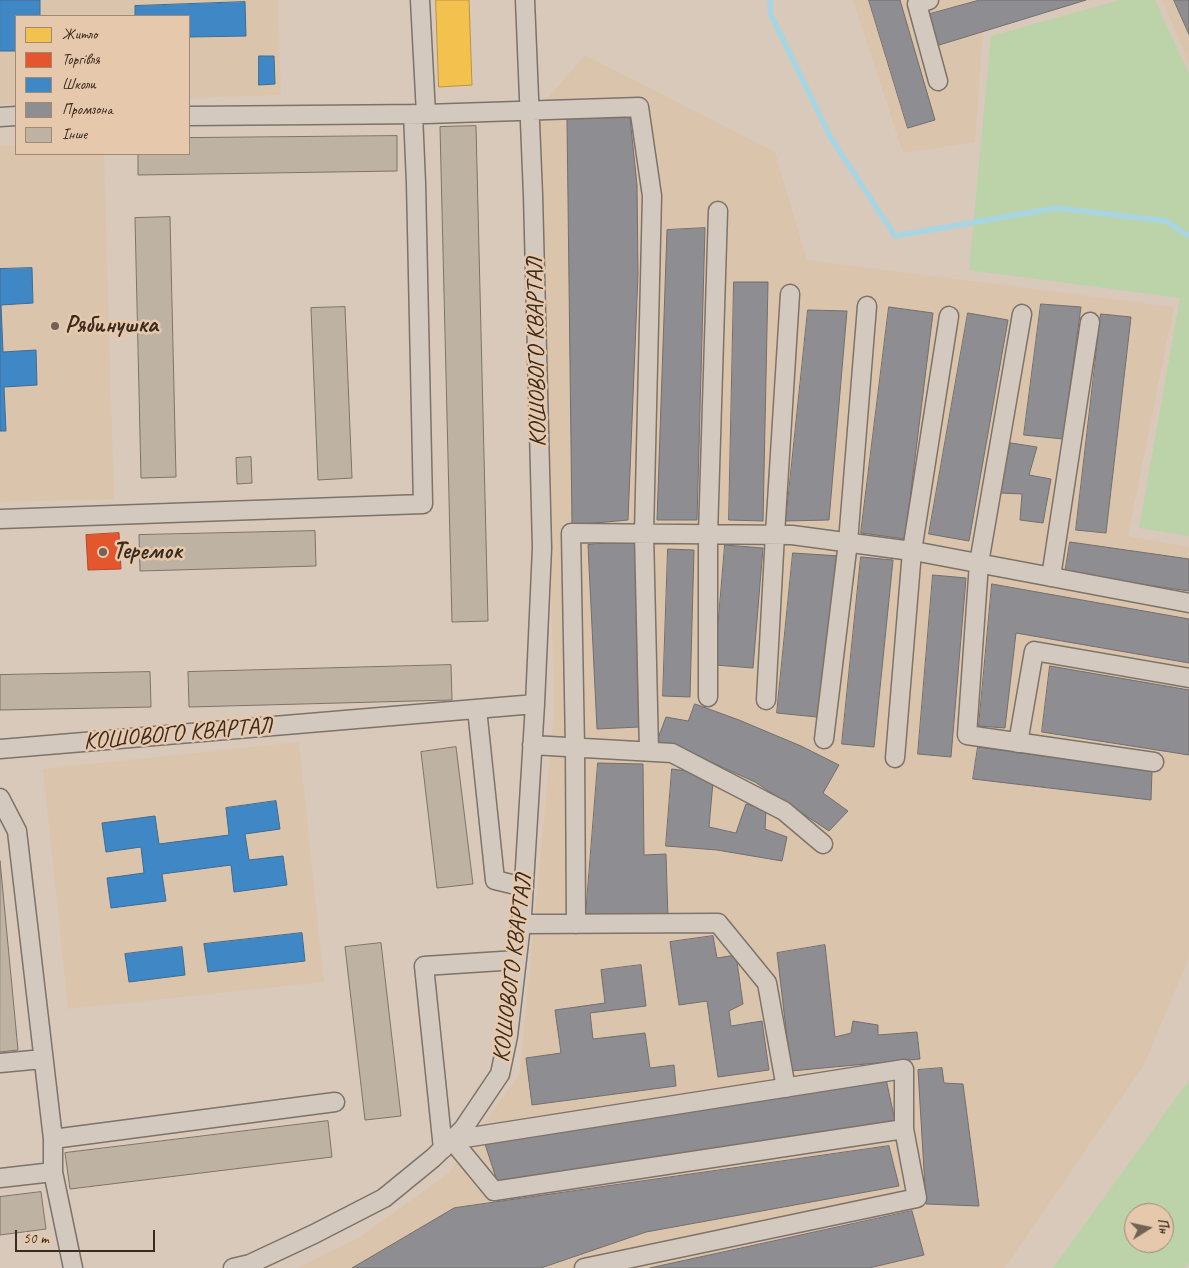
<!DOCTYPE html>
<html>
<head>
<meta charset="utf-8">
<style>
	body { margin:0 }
	#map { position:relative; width:1189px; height:1268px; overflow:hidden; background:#d9c9ba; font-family:Caveat,sans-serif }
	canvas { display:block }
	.legend { position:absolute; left:15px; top:15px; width:175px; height:140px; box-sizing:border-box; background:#e6c9ad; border:1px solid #a28974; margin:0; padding:6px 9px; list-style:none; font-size:15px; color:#3b2a1e }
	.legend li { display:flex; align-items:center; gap:10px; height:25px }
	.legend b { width:25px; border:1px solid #a28974 }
	.north { position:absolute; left:1124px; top:1203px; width:50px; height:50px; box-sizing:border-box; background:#e6c9ad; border:1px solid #a28974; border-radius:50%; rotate:80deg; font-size:14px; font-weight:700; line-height:20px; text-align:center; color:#3b2a1e }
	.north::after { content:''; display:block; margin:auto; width:18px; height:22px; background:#726255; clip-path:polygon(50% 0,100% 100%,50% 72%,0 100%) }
	.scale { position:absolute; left:15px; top:1230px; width:140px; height:22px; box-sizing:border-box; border:2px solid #3b2a1e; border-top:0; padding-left:6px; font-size:15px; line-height:18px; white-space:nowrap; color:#3b2a1e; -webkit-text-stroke:4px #e6c9ad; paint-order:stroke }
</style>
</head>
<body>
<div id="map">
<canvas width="1189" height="1268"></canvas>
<ul class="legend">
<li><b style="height:14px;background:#f2c14e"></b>Житло</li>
<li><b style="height:14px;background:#e4572e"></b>Торгівля</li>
<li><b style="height:14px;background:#3f88c5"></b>Школи</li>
<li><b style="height:14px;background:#8d8d92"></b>Промзона</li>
<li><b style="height:14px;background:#beb2a3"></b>Інше</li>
</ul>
<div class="north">Пн</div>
<div class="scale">50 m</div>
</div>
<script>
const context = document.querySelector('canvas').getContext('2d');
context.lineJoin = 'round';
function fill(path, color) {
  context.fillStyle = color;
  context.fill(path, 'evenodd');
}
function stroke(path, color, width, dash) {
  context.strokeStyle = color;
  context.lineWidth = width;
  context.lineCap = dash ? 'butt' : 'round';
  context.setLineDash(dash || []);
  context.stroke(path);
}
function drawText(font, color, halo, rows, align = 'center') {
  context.font = font + ' Caveat,sans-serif';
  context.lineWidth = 5;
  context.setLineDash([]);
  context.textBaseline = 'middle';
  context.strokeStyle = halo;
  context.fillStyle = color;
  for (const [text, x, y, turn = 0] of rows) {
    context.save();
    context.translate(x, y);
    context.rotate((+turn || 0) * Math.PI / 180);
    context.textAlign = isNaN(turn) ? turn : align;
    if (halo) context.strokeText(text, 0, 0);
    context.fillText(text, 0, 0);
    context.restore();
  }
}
fill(new Path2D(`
	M 0,0 L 278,0 L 281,95 L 189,98 L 189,16 L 16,16 L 16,104 L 0,105 Z
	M 853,0 L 1091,0 L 983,29 L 975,142 L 903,153 Z
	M 1162,0 L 1189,0 L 1189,62 Z
	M 585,55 L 775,152 L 807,260 L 1174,307 L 1128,536 L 1189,547 L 1189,957 L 1145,1063 L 1005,1268 L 297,1268 L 358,1238 L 449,1173 L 520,1073 L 554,711 L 539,108 Z
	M 16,145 L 16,154 L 104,154 L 114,499 L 0,502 L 0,147 L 2,146 Z
	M 299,742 L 324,982 L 68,1009 L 43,769 Z`), '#dbc4ac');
fill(new Path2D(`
	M 1120,0 L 1155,0 L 1189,74 L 1189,536 L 1139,528 L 1180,298 L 969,270 L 991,36 Z
	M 1189,1080 L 1189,1263 L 1183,1268 L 1053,1268 ZM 1134,1213 L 1164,1213 L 1164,1243 L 1134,1243 Z`), '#bcd2a9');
const homes = new Path2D(`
	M 436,0 L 469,0 L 472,85 L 439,87 Z`);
fill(homes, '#f2c14e');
stroke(homes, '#bb9440', 1);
const shops = new Path2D(`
	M 119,533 L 121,569 L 88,570 L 86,535 Z`);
fill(shops, '#e4572e');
stroke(shops, '#b14a29', 1);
const schools = new Path2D(`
	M 0,0 L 40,0 L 40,16 L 16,16 L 16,51 L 0,51 Z
	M 245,2 L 246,36 L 189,37 L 189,16 L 135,16 L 135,6 Z
	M 259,56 L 274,56 L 275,84 L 259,85 Z
	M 32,268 L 33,303 L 1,305 L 3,352 L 36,350 L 37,385 L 4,387 L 6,431 L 0,431 L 0,269 Z
	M 276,801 L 280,829 L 245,834 L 249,860 L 283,856 L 287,885 L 234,892 L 231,865 L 162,874 L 166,901 L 111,908 L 107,878 L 144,873 L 141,847 L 106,852 L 102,823 L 155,816 L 159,844 L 229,835 L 226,808 Z
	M 302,933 L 305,961 L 208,972 L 204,944 Z
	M 182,947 L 185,975 L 129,982 L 125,954 Z`);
fill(schools, '#3f88c5');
stroke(schools, '#3e6c93', 1);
const industry = new Path2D(`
	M 869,0 L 900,0 L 935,120 L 908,128 Z
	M 980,0 L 1086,0 L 936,46 L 930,14 Z
	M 1174,0 L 1189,0 L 1189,34 Z
	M 630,118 L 637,185 L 638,274 L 628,520 L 572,525 L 567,119 Z
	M 705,228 L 697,520 L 657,520 L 667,230 Z
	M 734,282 L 768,282 L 763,521 L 729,520 Z
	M 1041,304 L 1081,307 L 1063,439 L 1024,435 Z
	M 889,307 L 933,313 L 905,539 L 861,533 Z
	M 808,310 L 847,311 L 829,520 L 786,521 Z
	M 968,313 L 1008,320 L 969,541 L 929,534 Z
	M 1101,314 L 1131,317 L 1106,533 L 1076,530 Z
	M 1011,443 L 1037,447 L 1029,475 L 1051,479 L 1043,523 L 1020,520 L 1022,494 L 1000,493 Z
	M 636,541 L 639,727 L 597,729 L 588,545 Z
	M 1070,542 L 1189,559 L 1189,591 L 1065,573 Z
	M 725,545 L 763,548 L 753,668 L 715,665 Z
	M 668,549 L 694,550 L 690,697 L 663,696 Z
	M 793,553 L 840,556 L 817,717 L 777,713 Z
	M 861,557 L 893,560 L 874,747 L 842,744 Z
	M 933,575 L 966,578 L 951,757 L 918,754 Z
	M 992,584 L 1189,619 L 1189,663 L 1016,633 L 1005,728 L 979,726 Z
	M 1050,666 L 1189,690 L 1189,755 L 1042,732 Z
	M 695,704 L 739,720 L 801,746 L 839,765 L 823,793 L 848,811 L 829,831 L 755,782 L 702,758 L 657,741 L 666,717 L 688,721 Z
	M 978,747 L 1152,771 L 1151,800 L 973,779 Z
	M 598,763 L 643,764 L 644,855 L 666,854 L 668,919 L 586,914 Z
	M 672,769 L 695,772 L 713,782 L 709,827 L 736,833 L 746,804 L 766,810 L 765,829 L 787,837 L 782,861 L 717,850 L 666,846 Z
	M 713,936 L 717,958 L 736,955 L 743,1004 L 729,1011 L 731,1026 L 762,1021 L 769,1070 L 718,1077 L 707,1001 L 679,1005 L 670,942 Z
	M 825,945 L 835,1037 L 851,1033 L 853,1021 L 878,1025 L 878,1035 L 917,1032 L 920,1059 L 791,1071 L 777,953 Z
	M 641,965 L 646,1006 L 590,1013 L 593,1039 L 645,1033 L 650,1068 L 674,1065 L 676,1086 L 532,1105 L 526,1058 L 561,1053 L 555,1010 L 605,1003 L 601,970 Z
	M 942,1068 L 944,1083 L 963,1084 L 979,1206 L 926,1204 L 918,1070 Z
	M 886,1079 L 895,1121 L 498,1184 L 485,1144 Z
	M 889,1146 L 899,1186 L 646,1232 L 541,1268 L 352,1268 L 454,1208 Z
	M 912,1211 L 924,1255 L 869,1268 L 650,1268 Z`);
fill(industry, '#8d8d92');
stroke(industry, '#746f6f', 1);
stroke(new Path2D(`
	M 770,0 L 771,15 L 831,138 L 895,236 L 1056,208 L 1166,221 L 1189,236`), '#a7d5e2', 5.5);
const building = new Path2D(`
	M 476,126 L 488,621 L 452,622 L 440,127 Z
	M 397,136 L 397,171 L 138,175 L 138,154 L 189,154 L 189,138 Z
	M 170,217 L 176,477 L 141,478 L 135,218 Z
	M 345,307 L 352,478 L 318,480 L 311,308 Z
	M 251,457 L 252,483 L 237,484 L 236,458 Z
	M 315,531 L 316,566 L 140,571 L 139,535 Z
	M 451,665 L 452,700 L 189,707 L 188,672 Z
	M 150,672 L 151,707 L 0,710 L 0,675 Z
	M 456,747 L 473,884 L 437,888 L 421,752 Z
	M 0,861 L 18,1050 L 0,1052 Z
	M 381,943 L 401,1116 L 365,1120 L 345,947 Z
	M 328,1121 L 332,1157 L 70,1189 L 65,1153 Z
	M 41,1192 L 46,1229 L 0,1235 L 0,1197 Z`);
fill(building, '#beb2a3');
stroke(building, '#7d7369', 1);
const minor = new Path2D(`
	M 420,0 L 426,114
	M 929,0 L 917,4 L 938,81
	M 189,116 L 426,114 L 639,107 L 652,196 L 644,533 L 649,751
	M 0,117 L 16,116
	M 1022,314 L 979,563 L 967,735 L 1154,762
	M 0,519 L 423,504 L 416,183 L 413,114
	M 1051,577 L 1090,322
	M 708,697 L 708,534 L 718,211
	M 766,700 L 775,534 L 790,294
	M 477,709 L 495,880 L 524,887
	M 824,739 L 848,542 L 867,306
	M 1018,743 L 1034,651 L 1189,678
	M 532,745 L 672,753 L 784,811 L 823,844
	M 0,749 L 535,704
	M 895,758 L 912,551 L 949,316
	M 0,798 L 17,831 L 53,1139 L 53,1172
	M 521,924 L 718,923 L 767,983 L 786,1088
	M 576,924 L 575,747 L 571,533 L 792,535 L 919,552 L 1189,603
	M 0,1063 L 43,1059
	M 53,1139 L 335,1102
	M 452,1140 L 494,1191 L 904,1129 L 917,1198 L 584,1268
	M 452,1140 L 904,1069 L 904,1129
	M 443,1149 L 424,966 L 517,960
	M 0,1178 L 53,1172 L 73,1268
	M 233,1268 L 250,1264 L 314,1234 L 384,1198 L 433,1158 L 463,1129 L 500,1074 L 508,1036 L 522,916 L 535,704 L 542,548 L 533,195 L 525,0`);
stroke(minor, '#7d7369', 21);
stroke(minor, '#d4c9bf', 18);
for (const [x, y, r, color] of [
	[55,326,5,"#726255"],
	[103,552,5,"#726255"]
]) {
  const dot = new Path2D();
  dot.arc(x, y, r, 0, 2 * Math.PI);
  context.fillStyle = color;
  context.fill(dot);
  stroke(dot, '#e6c9ad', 2);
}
drawText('bold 24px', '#3b2a1e', '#e6c9ad', [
	["Рябинушка",65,326],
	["Теремок",113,552]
], 'left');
drawText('24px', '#3b2a1e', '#e6c9ad', [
	["КОШОВОГО КВАРТАЛ",537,352,-91],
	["КОШОВОГО КВАРТАЛ",178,734,-5],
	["КОШОВОГО КВАРТАЛ",513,968,-83]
]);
</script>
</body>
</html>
